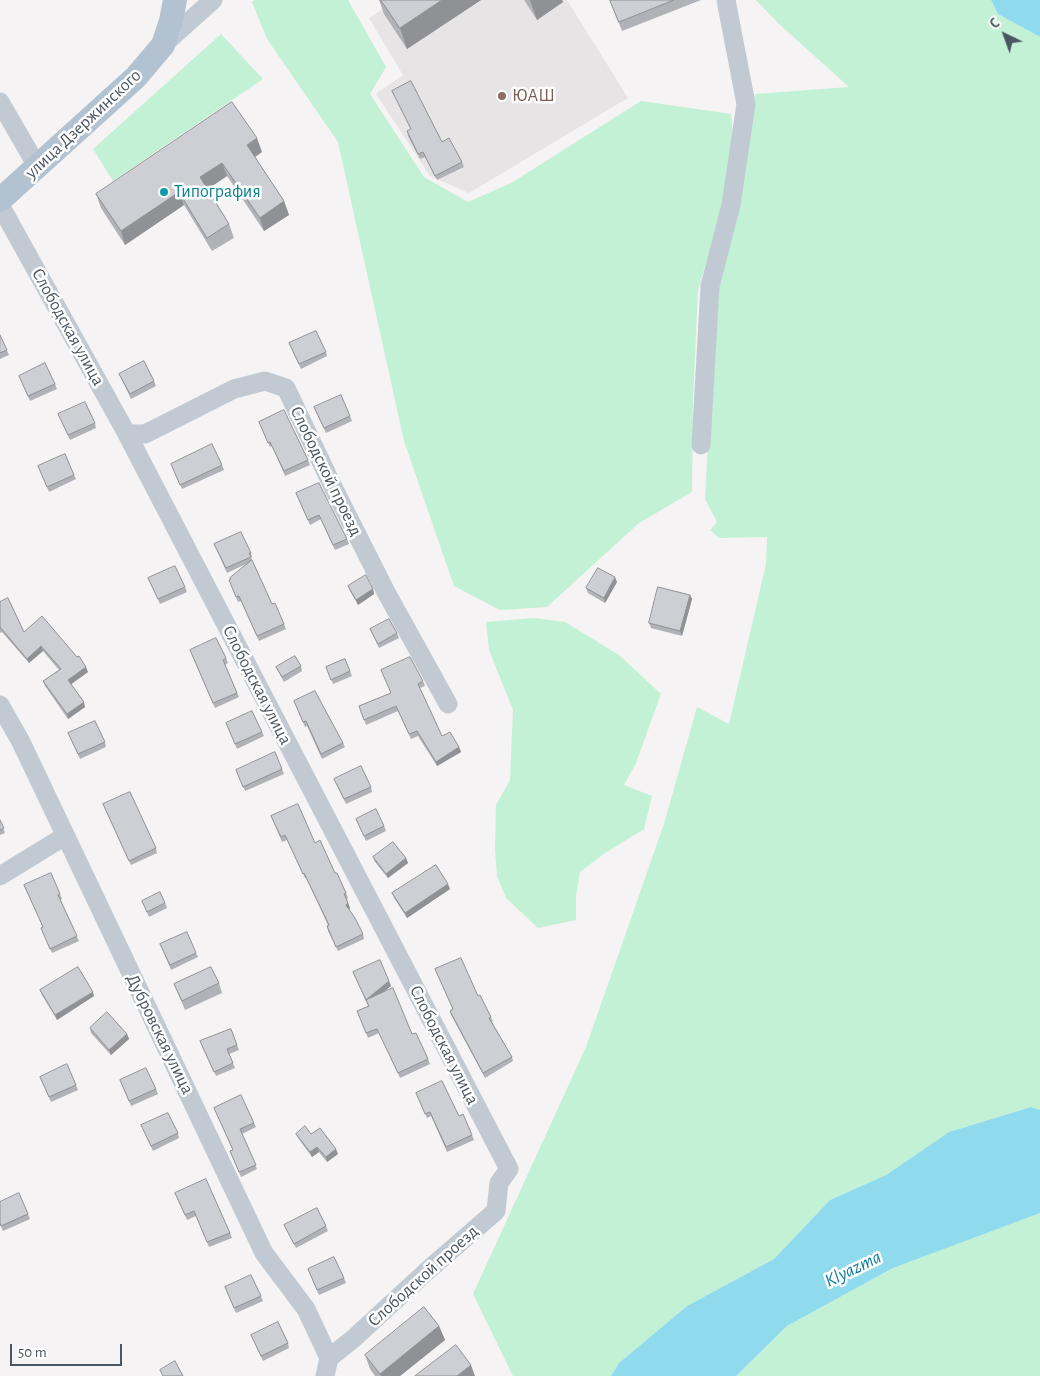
<!DOCTYPE html>
<html>
<head>
<meta charset="utf-8">
<style>
	body { margin:0 }
	#map { position:relative; width:1040px; height:1376px; overflow:hidden; background:#f5f3f3; font-family:"Alegreya Sans",sans-serif }
	canvas { display:block }
	.north { position:absolute; left:980px; top:10px; width:50px; height:50px; -webkit-text-stroke:4px #fff; paint-order:stroke; rotate:318deg; font-size:14px; font-weight:700; line-height:20px; text-align:center; color:#4a5661 }
	.north::after { content:''; display:block; margin:auto; width:18px; height:22px; background:#4a5661; clip-path:polygon(50% 0,100% 100%,50% 72%,0 100%) }
	.scale { position:absolute; left:10px; top:1344px; width:112px; height:22px; box-sizing:border-box; border:2px solid #4a5661; border-top:0; padding-left:6px; font-size:15px; line-height:18px; white-space:nowrap; color:#4a5661; -webkit-text-stroke:4px #fff; paint-order:stroke }
</style>
</head>
<body>
<div id="map">
<canvas width="1040" height="1376"></canvas>
<div class="north">С</div>
<div class="scale">50 m</div>
</div>
<script>
const context = document.querySelector('canvas').getContext('2d');
context.lineJoin = 'round';
function fill(path, color) {
  context.fillStyle = color;
  context.fill(path, 'evenodd');
}
function stroke(path, color, width, dash) {
  context.strokeStyle = color;
  context.lineWidth = width;
  context.lineCap = dash ? 'butt' : 'round';
  context.setLineDash(dash || []);
  context.stroke(path);
}
function drawText(font, color, halo, rows, align = 'center') {
  context.font = font + ' "Alegreya Sans",sans-serif';
  context.lineWidth = 5;
  context.setLineDash([]);
  context.textBaseline = 'middle';
  context.strokeStyle = halo;
  context.fillStyle = color;
  for (const [text, x, y, turn = 0] of rows) {
    context.save();
    context.translate(x, y);
    context.rotate((+turn || 0) * Math.PI / 180);
    context.textAlign = isNaN(turn) ? turn : align;
    if (halo) context.strokeText(text, 0, 0);
    context.fillText(text, 0, 0);
    context.restore();
  }
}
fill(new Path2D(`
	M 397,0 L 567,0 L 628,98 L 469,193 L 430,176 L 376,94 L 403,75 L 369,18 Z`), '#e6e4e5');
fill(new Path2D(`
	M 255,0 L 348,0 L 386,67 L 370,94 L 424,177 L 468,202 L 511,183 L 641,101 L 731,114 L 733,139 L 722,208 L 698,290 L 693,401 L 692,492 L 639,523 L 547,607 L 500,610 L 454,586 L 404,441 L 338,142 L 267,39 L 252,2 Z
	M 756,0 L 991,0 L 998,14 L 1040,37 L 1040,1110 L 1031,1107 L 949,1132 L 886,1175 L 830,1200 L 774,1259 L 687,1306 L 619,1363 L 611,1376 L 513,1376 L 473,1294 L 586,1047 L 664,824 L 697,707 L 729,724 L 766,564 L 767,537 L 719,538 L 710,530 L 717,522 L 705,499 L 715,302 L 750,141 L 755,94 L 849,87 L 779,24 Z
	M 221,34 L 263,79 L 113,181 L 93,149 Z
	M 534,618 L 565,622 L 619,655 L 661,694 L 636,763 L 624,785 L 652,796 L 644,829 L 605,853 L 580,872 L 576,896 L 576,920 L 538,928 L 506,898 L 497,876 L 495,850 L 496,805 L 510,780 L 513,710 L 489,650 L 486,622 Z
	M 1037,1213 L 1040,1213 L 1040,1376 L 736,1376 L 787,1326 L 893,1268 Z`), '#c3f1d5');
fill(new Path2D(`
	M 991,0 L 1040,0 L 1040,37 L 998,14 Z
	M 1031,1107 L 1040,1110 L 1040,1213 L 893,1268 L 787,1326 L 736,1376 L 611,1376 L 619,1363 L 687,1306 L 774,1259 L 830,1200 L 886,1175 L 949,1132 Z`), '#90daee');
stroke(new Path2D(`
	M 163,45 L 213,0
	M 0,102 L 37,166
	M 0,205 L 127,434 L 509,1169 L 499,1183 L 496,1211 L 427,1271 L 353,1339 L 329,1358 L 325,1376
	M 127,434 L 145,434 L 234,389 L 265,381 L 286,388 L 334,489 L 386,592 L 448,704
	M 701,445 L 710,286 L 731,205 L 746,104 L 726,0
	M 0,705 L 21,742 L 264,1253 L 306,1309 L 329,1358
	M 0,876 L 65,836`), '#c1cad2', 19);
stroke(new Path2D(`
	M 0,200 L 136,77 L 163,45 L 171,21 L 175,0`), '#b3c2d1', 24);
fill(new Path2D(`
	M 379,0 L 481,0 L 407,49 L 384,14 Z
	M 524,0 L 562,0 L 563,2 L 537,20 Z
	M 610,0 L 701,0 L 622,31 Z
	M 392,91 L 462,162 L 464,167 L 437,180 L 425,157 L 420,159 L 408,136 L 407,131 L 411,129 Z
	M 262,152 L 255,157 L 284,201 L 289,215 L 264,231 L 227,176 L 207,189 L 229,224 L 234,238 L 212,251 L 184,205 L 125,245 L 101,208 L 96,194 Z
	M 0,335 L 9,355 L 0,359 Z
	M 289,343 L 326,352 L 327,356 L 301,369 Z
	M 119,374 L 154,381 L 156,386 L 131,399 Z
	M 19,376 L 55,384 L 57,389 L 30,401 Z
	M 314,407 L 350,416 L 352,421 L 326,433 Z
	M 58,414 L 95,423 L 96,428 L 70,440 Z
	M 259,422 L 308,460 L 310,465 L 285,476 L 272,446 L 270,447 Z
	M 171,464 L 222,465 L 224,470 L 182,489 Z
	M 38,466 L 74,475 L 76,479 L 49,492 Z
	M 296,493 L 347,539 L 349,544 L 335,550 L 321,519 L 310,525 Z
	M 214,544 L 251,553 L 252,557 L 251,558 L 252,560 L 272,604 L 284,624 L 286,629 L 259,641 L 241,601 L 238,602 L 231,585 L 231,579 L 246,564 L 227,573 Z
	M 148,578 L 185,587 L 187,592 L 160,604 Z
	M 617,582 L 605,603 L 588,593 L 586,588 Z
	M 348,586 L 373,589 L 374,594 L 358,605 L 350,591 Z
	M 690,595 L 692,599 L 682,636 L 651,628 L 649,623 Z
	M 0,602 L 24,632 L 88,672 L 71,684 L 85,707 L 68,719 L 45,686 L 43,681 L 59,670 L 43,651 L 29,663 L 2,632 L 0,633 Z
	M 370,629 L 397,633 L 399,638 L 379,648 Z
	M 192,655 L 226,658 L 228,663 L 225,665 L 239,697 L 215,708 Z
	M 345,659 L 352,676 L 333,684 L 326,667 Z
	M 301,666 L 302,671 L 284,682 L 276,667 Z
	M 423,681 L 425,686 L 420,688 L 442,736 L 459,747 L 461,752 L 437,766 L 418,736 L 411,739 L 398,711 L 366,725 L 359,706 Z
	M 294,701 L 343,743 L 345,747 L 322,759 L 307,726 L 305,727 Z
	M 226,723 L 262,732 L 264,736 L 237,749 Z
	M 68,733 L 105,742 L 106,747 L 80,759 Z
	M 282,769 L 284,774 L 245,791 L 236,770 Z
	M 334,779 L 371,787 L 372,792 L 346,804 Z
	M 103,804 L 156,848 L 157,853 L 131,865 Z
	M 271,816 L 315,843 L 335,873 L 346,893 L 348,898 L 347,899 L 350,908 L 349,909 L 363,934 L 364,939 L 338,951 L 328,931 L 327,926 L 328,925 L 306,878 L 305,878 L 287,840 L 282,842 Z
	M 356,819 L 384,826 L 386,831 L 366,841 Z
	M 0,820 L 5,833 L 0,835 Z
	M 373,857 L 406,858 L 408,863 L 388,878 L 375,862 Z
	M 24,885 L 60,894 L 62,899 L 60,900 L 79,941 L 52,953 L 41,928 L 43,927 Z
	M 450,889 L 407,918 L 394,898 L 392,893 Z
	M 142,901 L 165,903 L 167,908 L 149,917 Z
	M 160,944 L 196,953 L 198,957 L 171,970 Z
	M 435,969 L 478,996 L 491,1017 L 493,1022 L 492,1022 L 512,1057 L 513,1061 L 485,1078 L 451,1015 L 450,1011 L 453,1009 Z
	M 353,972 L 389,981 L 391,986 L 382,993 L 412,1034 L 428,1059 L 430,1064 L 400,1078 L 379,1033 L 368,1038 L 357,1011 L 368,1006 Z
	M 219,983 L 222,993 L 185,1010 L 174,984 Z
	M 40,990 L 94,996 L 57,1020 L 42,995 Z
	M 90,1028 L 127,1034 L 129,1039 L 111,1055 L 91,1033 Z
	M 231,1029 L 239,1050 L 229,1054 L 235,1068 L 216,1076 L 202,1046 Z
	M 40,1077 L 76,1085 L 78,1090 L 51,1102 Z
	M 120,1080 L 156,1089 L 158,1094 L 131,1106 Z
	M 416,1093 L 459,1116 L 472,1135 L 474,1140 L 447,1152 L 431,1116 L 427,1118 Z
	M 214,1108 L 254,1123 L 256,1127 L 242,1134 L 257,1169 L 241,1177 L 230,1151 L 233,1150 Z
	M 141,1125 L 178,1133 L 179,1138 L 153,1151 Z
	M 296,1134 L 311,1134 L 338,1154 L 327,1162 L 319,1152 L 312,1157 L 298,1138 Z
	M 175,1193 L 230,1233 L 232,1238 L 209,1247 L 196,1216 L 187,1220 Z
	M 0,1202 L 28,1214 L 30,1219 L 3,1231 L 0,1224 Z
	M 284,1225 L 326,1226 L 328,1231 L 296,1248 Z
	M 308,1269 L 344,1278 L 346,1283 L 319,1295 Z
	M 225,1287 L 261,1296 L 263,1301 L 236,1313 Z
	M 439,1326 L 445,1340 L 400,1376 L 375,1376 L 370,1369 L 365,1355 Z
	M 251,1335 L 288,1343 L 289,1348 L 263,1361 Z`), '#b0b2b7');
fill(new Path2D(`
	M 442,0 L 481,0 L 407,49 L 400,28 Z
	M 530,0 L 562,0 L 563,2 L 537,20 Z
	M 257,138 L 262,152 L 252,159 L 247,145 Z
	M 222,163 L 227,176 L 205,191 L 200,177 Z
	M 179,192 L 184,205 L 125,245 L 121,231 Z
	M 284,201 L 289,215 L 264,231 L 260,218 Z
	M 615,577 L 617,582 L 605,603 L 604,598 Z
	M 373,589 L 374,594 L 358,605 L 356,600 Z
	M 690,595 L 692,599 L 682,636 L 680,631 Z
	M 41,646 L 43,651 L 29,663 L 27,659 Z
	M 86,667 L 88,672 L 70,685 L 68,680 Z
	M 84,702 L 85,707 L 68,719 L 67,714 Z
	M 459,747 L 461,752 L 437,766 L 436,762 Z
	M 406,858 L 408,863 L 388,878 L 386,874 Z
	M 448,884 L 450,889 L 407,918 L 405,913 Z
	M 348,903 L 350,908 L 348,910 L 346,905 Z
	M 389,981 L 391,986 L 368,1004 L 366,1000 L 368,1005 L 366,1000 Z
	M 93,992 L 94,996 L 57,1020 L 55,1015 Z
	M 127,1034 L 129,1039 L 111,1055 L 109,1050 Z
	M 317,1147 L 319,1152 L 312,1157 L 310,1152 Z
	M 336,1149 L 338,1154 L 327,1162 L 326,1157 Z
	M 439,1326 L 445,1340 L 400,1376 L 381,1376 L 380,1374 Z
	M 471,1365 L 475,1376 L 457,1376 Z`), '#909195');
const building = new Path2D(`
	M 381,0 L 442,0 L 400,28 Z
	M 610,0 L 674,0 L 619,22 Z
	M 411,81 L 442,142 L 449,138 L 462,162 L 435,176 L 423,152 L 418,154 L 407,131 L 411,129 L 392,91 Z
	M 232,102 L 257,138 L 247,145 L 284,201 L 260,218 L 222,163 L 200,177 L 229,224 L 207,238 L 179,192 L 121,231 L 96,194 Z
	M 316,331 L 326,352 L 299,364 L 289,343 Z
	M 0,335 L 7,350 L 0,353 Z
	M 144,361 L 154,381 L 130,394 L 119,374 Z
	M 45,363 L 55,384 L 28,396 L 19,376 Z
	M 341,395 L 350,416 L 324,428 L 314,407 Z
	M 85,402 L 95,423 L 68,435 L 58,414 Z
	M 284,410 L 308,460 L 284,471 L 270,442 L 268,443 L 259,422 Z
	M 212,444 L 222,465 L 180,485 L 171,464 Z
	M 65,454 L 74,475 L 47,487 L 38,466 Z
	M 319,483 L 347,539 L 333,545 L 319,515 L 308,520 L 296,493 Z
	M 241,532 L 251,553 L 249,553 L 251,557 L 226,568 L 214,544 Z
	M 252,560 L 272,604 L 275,603 L 284,624 L 257,636 L 239,596 L 236,597 L 229,580 L 231,579 L 230,578 Z
	M 175,566 L 185,587 L 158,599 L 148,578 Z
	M 598,568 L 615,577 L 604,598 L 586,588 Z
	M 366,575 L 373,589 L 356,600 L 348,586 Z
	M 658,587 L 690,595 L 680,631 L 649,623 Z
	M 8,598 L 24,632 L 42,616 L 77,657 L 79,656 L 86,667 L 68,680 L 84,702 L 67,714 L 43,681 L 61,669 L 41,646 L 27,659 L 0,627 L 0,602 Z
	M 389,619 L 397,633 L 378,644 L 370,629 Z
	M 216,638 L 226,658 L 223,660 L 237,693 L 213,703 L 190,650 Z
	M 295,656 L 301,666 L 282,677 L 276,667 Z
	M 410,657 L 423,681 L 418,684 L 442,736 L 450,732 L 459,747 L 436,762 L 417,731 L 409,734 L 396,706 L 364,720 L 359,706 L 391,693 L 381,670 Z
	M 345,659 L 350,671 L 331,680 L 326,667 Z
	M 315,691 L 343,743 L 321,754 L 306,721 L 303,722 L 294,701 Z
	M 252,711 L 262,732 L 235,744 L 226,723 Z
	M 95,721 L 105,742 L 78,754 L 68,733 Z
	M 275,752 L 282,769 L 243,787 L 236,770 Z
	M 361,766 L 371,787 L 344,799 L 334,779 Z
	M 130,792 L 156,848 L 129,861 L 103,804 Z
	M 298,804 L 315,843 L 320,840 L 335,873 L 337,873 L 346,893 L 344,894 L 348,903 L 346,905 L 355,918 L 363,934 L 336,947 L 327,926 L 329,925 L 304,873 L 303,874 L 285,835 L 281,837 L 271,816 Z
	M 376,809 L 384,826 L 364,836 L 356,819 Z
	M 0,820 L 4,828 L 0,830 Z
	M 393,842 L 406,858 L 386,874 L 373,857 Z
	M 436,865 L 448,884 L 405,913 L 392,893 Z
	M 51,873 L 60,894 L 58,895 L 77,936 L 50,949 L 41,928 L 43,927 L 24,885 Z
	M 160,892 L 165,903 L 147,912 L 142,901 Z
	M 187,932 L 196,953 L 170,965 L 160,944 Z
	M 461,958 L 478,996 L 480,995 L 491,1017 L 489,1018 L 512,1057 L 483,1073 L 450,1011 L 453,1009 L 435,969 Z
	M 380,960 L 389,981 L 366,1000 L 353,972 Z
	M 78,967 L 93,992 L 55,1015 L 40,990 Z
	M 211,967 L 219,983 L 182,1001 L 174,984 Z
	M 393,988 L 412,1034 L 416,1033 L 428,1059 L 398,1073 L 377,1029 L 366,1033 L 357,1011 L 369,1006 L 366,1000 Z
	M 107,1012 L 127,1034 L 109,1050 L 90,1028 Z
	M 231,1029 L 237,1045 L 227,1049 L 233,1063 L 214,1072 L 200,1041 Z
	M 67,1064 L 76,1085 L 49,1097 L 40,1077 Z
	M 146,1068 L 156,1089 L 129,1101 L 120,1080 Z
	M 442,1081 L 459,1116 L 463,1114 L 472,1135 L 446,1147 L 430,1112 L 425,1114 L 416,1093 Z
	M 241,1095 L 254,1123 L 240,1129 L 256,1165 L 239,1172 L 230,1151 L 233,1150 L 214,1108 Z
	M 168,1113 L 178,1133 L 151,1146 L 141,1125 Z
	M 305,1126 L 311,1134 L 320,1128 L 336,1149 L 326,1157 L 317,1147 L 310,1152 L 296,1134 Z
	M 206,1179 L 230,1233 L 207,1242 L 194,1211 L 185,1215 L 175,1193 Z
	M 19,1193 L 28,1214 L 1,1226 L 0,1223 L 0,1202 Z
	M 317,1208 L 326,1226 L 294,1244 L 284,1225 Z
	M 334,1257 L 344,1278 L 317,1290 L 308,1269 Z
	M 251,1275 L 261,1296 L 234,1308 L 225,1287 Z
	M 424,1307 L 439,1326 L 380,1374 L 365,1355 Z
	M 278,1322 L 288,1343 L 261,1356 L 251,1335 Z
	M 456,1345 L 471,1365 L 457,1376 L 415,1376 Z
	M 175,1361 L 183,1376 L 163,1376 L 160,1370 Z`);
fill(building, '#cdcfd5');
stroke(building, '#909195', 1);
for (const [x, y, r, color] of [
	[502,96,5,"#8d6e63"],
	[164,192,5,"#0f9aa8"]
]) {
  const dot = new Path2D();
  dot.arc(x, y, r, 0, 2 * Math.PI);
  context.fillStyle = color;
  context.fill(dot);
  stroke(dot, '#fff', 2);
}
drawText('18px', '#785e54', '#fff', [
	["ЮАШ",512,96]
], 'left');
drawText('18px', '#4a5661', '#fff', [
	["улица Дзержинского",83,124,-43],
	["Слободская улица",68,327,61],
	["Слободской проезд",326,471,64],
	["Слободская улица",257,685,63],
	["Дубровская улица",160,1034,64],
	["Слободская улица",444,1045,63],
	["Слободской проезд",423,1276,-42]
]);
drawText('18px', '#0d838f', '#fff', [
	["Типография",174,192]
], 'left');
drawText('italic 19px', '#0c7c9b', '#fff', [
	["Klyazma",853,1269,-26]
]);
</script>
</body>
</html>
